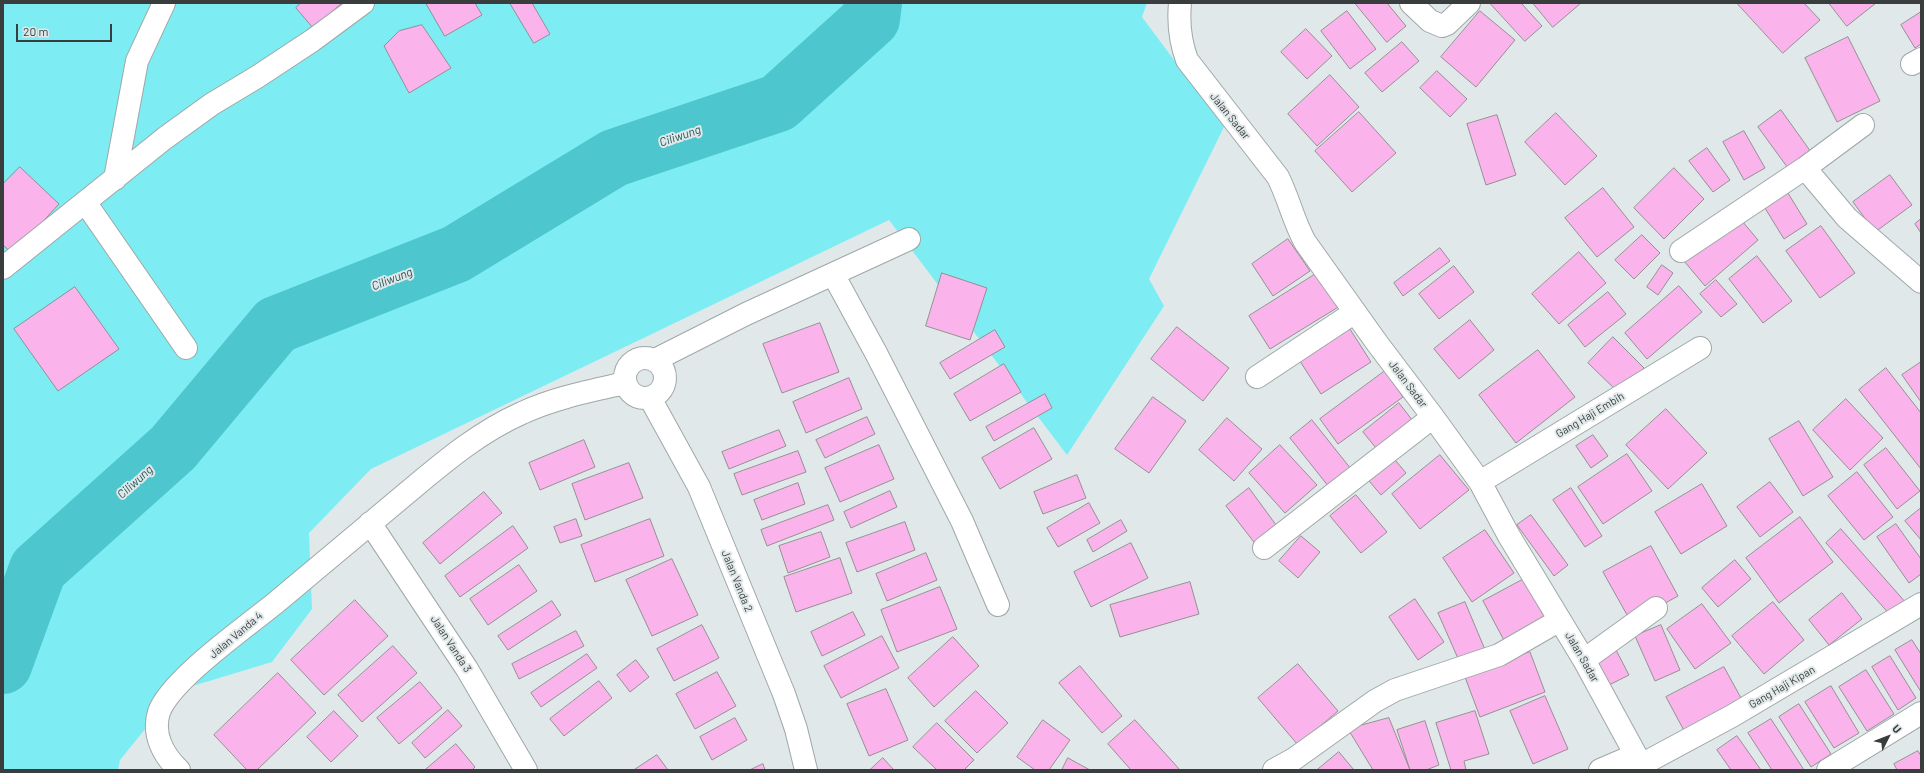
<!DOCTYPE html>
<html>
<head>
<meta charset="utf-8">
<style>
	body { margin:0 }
	#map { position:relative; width:1924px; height:773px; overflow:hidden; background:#e1e8e9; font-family:Barlow,sans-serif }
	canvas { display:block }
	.frame { position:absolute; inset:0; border:4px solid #3a3d3d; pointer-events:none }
	.north { position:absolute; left:1868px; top:717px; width:40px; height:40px; -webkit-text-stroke:3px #e1e8e9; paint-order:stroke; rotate:48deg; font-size:11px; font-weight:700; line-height:16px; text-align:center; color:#3a3d3d }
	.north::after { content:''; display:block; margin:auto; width:14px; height:18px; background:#3a3d3d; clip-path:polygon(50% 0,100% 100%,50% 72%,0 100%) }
	.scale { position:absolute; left:16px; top:24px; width:96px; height:18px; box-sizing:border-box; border:2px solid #3a3d3d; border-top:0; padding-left:5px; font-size:12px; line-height:14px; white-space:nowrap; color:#3a3d3d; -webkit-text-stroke:3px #e1e8e9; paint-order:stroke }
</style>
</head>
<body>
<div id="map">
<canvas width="1924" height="773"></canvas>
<div class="frame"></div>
<div class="north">U</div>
<div class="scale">20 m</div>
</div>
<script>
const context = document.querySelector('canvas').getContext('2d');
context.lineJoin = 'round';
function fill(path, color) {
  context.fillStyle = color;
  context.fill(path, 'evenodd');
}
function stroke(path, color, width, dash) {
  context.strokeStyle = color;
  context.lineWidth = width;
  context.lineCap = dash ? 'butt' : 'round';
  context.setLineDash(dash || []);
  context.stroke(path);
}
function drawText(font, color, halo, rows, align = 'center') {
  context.font = font + ' Barlow,sans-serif';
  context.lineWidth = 4;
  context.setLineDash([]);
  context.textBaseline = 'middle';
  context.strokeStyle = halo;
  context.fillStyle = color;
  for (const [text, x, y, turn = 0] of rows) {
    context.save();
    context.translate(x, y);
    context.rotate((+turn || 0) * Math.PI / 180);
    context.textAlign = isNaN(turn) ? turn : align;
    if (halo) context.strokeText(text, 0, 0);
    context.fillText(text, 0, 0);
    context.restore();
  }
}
fill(new Path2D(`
	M 3,3 L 1147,3 L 1142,17 L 1224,127 L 1149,279 L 1164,306 L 1067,455 L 889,220 L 371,469 L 309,533 L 312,609 L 272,662 L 176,691 L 120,760 L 118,770 L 3,770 Z`), '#7dedf3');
stroke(new Path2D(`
	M 3,665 L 38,569 L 173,448 L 276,325 L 456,254 L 614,158 L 778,103 L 871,19 L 873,3`), '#4dc6cd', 58);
const building = new Path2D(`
	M 301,3 L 342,3 L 313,28 L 296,8 Z
	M 426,3 L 475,3 L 482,15 L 445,36 Z
	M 510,3 L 532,3 L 550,34 L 534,43 Z
	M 1355,3 L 1387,3 L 1406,26 L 1387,42 Z
	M 1490,3 L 1521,3 L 1542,26 L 1525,41 Z
	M 1533,3 L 1581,3 L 1553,27 Z
	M 1737,3 L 1804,3 L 1820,20 L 1783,53 Z
	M 1829,3 L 1876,3 L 1847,26 Z
	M 1347,11 L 1376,49 L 1350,69 L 1321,31 Z
	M 1480,11 L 1515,40 L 1476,87 L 1441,57 Z
	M 1921,12 L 1921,44 L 1915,48 L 1901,25 Z
	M 422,25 L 451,68 L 409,93 L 384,46 L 399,31 Z
	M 1306,29 L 1332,56 L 1307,79 L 1281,52 Z
	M 1848,37 L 1880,101 L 1837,122 L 1805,58 Z
	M 1402,42 L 1419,61 L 1382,92 L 1365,73 Z
	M 1437,71 L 1467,99 L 1450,117 L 1420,88 Z
	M 1330,75 L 1359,107 L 1317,146 L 1288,114 Z
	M 1781,110 L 1816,159 L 1793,175 L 1758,127 Z
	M 1359,112 L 1396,153 L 1352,192 L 1315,151 Z
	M 1556,113 L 1597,156 L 1565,185 L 1525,142 Z
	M 1497,115 L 1516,175 L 1486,185 L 1467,124 Z
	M 1744,131 L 1765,168 L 1744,180 L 1723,142 Z
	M 1707,148 L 1730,180 L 1713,192 L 1689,161 Z
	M 20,167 L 59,204 L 13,254 L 3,245 L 3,184 Z
	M 1674,168 L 1704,199 L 1664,239 L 1634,208 Z
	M 1890,175 L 1912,205 L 1875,232 L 1853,202 Z
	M 1783,185 L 1807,224 L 1784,239 L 1760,200 Z
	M 1603,188 L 1634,227 L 1597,257 L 1565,218 Z
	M 1737,215 L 1758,240 L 1705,286 L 1684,261 Z
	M 1921,219 L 1921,233 L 1915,224 Z
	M 1821,226 L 1855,273 L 1820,298 L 1786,251 Z
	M 1642,235 L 1660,253 L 1634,279 L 1615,260 Z
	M 1288,239 L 1310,271 L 1273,296 L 1252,264 Z
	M 1440,248 L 1450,261 L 1403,296 L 1394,283 Z
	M 1579,252 L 1606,283 L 1559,324 L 1532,294 Z
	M 1757,256 L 1792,301 L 1763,323 L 1729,279 Z
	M 1662,265 L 1673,273 L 1658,295 L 1647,287 Z
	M 1454,266 L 1474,292 L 1439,319 L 1419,294 Z
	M 1319,272 L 1340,306 L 1270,349 L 1249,316 Z
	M 942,273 L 987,288 L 970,340 L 926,326 Z
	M 1716,280 L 1737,304 L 1721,317 L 1700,294 Z
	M 1679,286 L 1702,312 L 1647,359 L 1625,333 Z
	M 75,287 L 119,349 L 58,391 L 14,329 Z
	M 1608,292 L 1626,314 L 1585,347 L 1568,325 Z
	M 1470,320 L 1494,350 L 1459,379 L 1434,349 Z
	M 820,323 L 839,372 L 782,393 L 763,344 Z
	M 1348,326 L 1371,362 L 1321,394 L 1298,358 Z
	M 1177,327 L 1229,368 L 1203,401 L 1151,359 Z
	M 995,330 L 1005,347 L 950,379 L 940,363 Z
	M 1613,337 L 1644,368 L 1619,393 L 1588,363 Z
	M 1538,350 L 1575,397 L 1516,443 L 1479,395 Z
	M 1921,362 L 1921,402 L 1902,375 Z
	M 1004,364 L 1021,392 L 970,421 L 954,394 Z
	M 1886,368 L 1921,413 L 1921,469 L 1859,390 Z
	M 1385,371 L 1403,397 L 1338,444 L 1320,419 Z
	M 849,378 L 862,409 L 806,433 L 793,402 Z
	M 1045,394 L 1052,408 L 994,441 L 986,427 Z
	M 1153,397 L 1186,421 L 1149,473 L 1115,449 Z
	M 1846,399 L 1883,438 L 1850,470 L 1813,430 Z
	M 1399,403 L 1416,425 L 1380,453 L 1363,432 Z
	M 1666,409 L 1707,453 L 1668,489 L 1626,445 Z
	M 867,417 L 875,434 L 825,458 L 816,440 Z
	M 1227,418 L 1262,449 L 1234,481 L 1199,450 Z
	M 1312,420 L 1351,469 L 1329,487 L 1290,438 Z
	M 1799,421 L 1833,477 L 1803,496 L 1769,439 Z
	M 1034,428 L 1052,459 L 1000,489 L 982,458 Z
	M 779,430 L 786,446 L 729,469 L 722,452 Z
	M 1593,435 L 1608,456 L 1591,468 L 1576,446 Z
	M 584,440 L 595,467 L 540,490 L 529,463 Z
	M 879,445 L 894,479 L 840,502 L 825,468 Z
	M 1280,445 L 1317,485 L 1285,513 L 1249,473 Z
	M 1886,448 L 1920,491 L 1897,509 L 1864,465 Z
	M 798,451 L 806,472 L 742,495 L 734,474 Z
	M 1390,454 L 1406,473 L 1381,495 L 1364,475 Z
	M 1627,454 L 1652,491 L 1603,524 L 1578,487 Z
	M 1440,455 L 1469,490 L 1420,529 L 1392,494 Z
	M 629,463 L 643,498 L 585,520 L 572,484 Z
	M 1857,472 L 1893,517 L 1864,540 L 1828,496 Z
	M 1077,475 L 1086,498 L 1043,514 L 1034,492 Z
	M 1770,482 L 1793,512 L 1760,537 L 1737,507 Z
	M 798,483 L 805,504 L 762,520 L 754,500 Z
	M 1702,484 L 1727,526 L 1681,554 L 1655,512 Z
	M 1249,488 L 1279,529 L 1257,546 L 1226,506 Z
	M 1571,488 L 1602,536 L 1585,547 L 1553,500 Z
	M 890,491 L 897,507 L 851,528 L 844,512 Z
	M 484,492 L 502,513 L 440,564 L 423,543 Z
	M 1356,495 L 1387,532 L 1361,553 L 1330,516 Z
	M 1089,503 L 1100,523 L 1058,547 L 1047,528 Z
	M 828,505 L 834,520 L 767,546 L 761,530 Z
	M 1921,508 L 1921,540 L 1905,521 Z
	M 1531,515 L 1568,565 L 1554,576 L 1517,525 Z
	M 1800,517 L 1833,562 L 1779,603 L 1746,558 Z
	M 576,519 L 582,536 L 560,543 L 554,527 Z
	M 650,519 L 664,556 L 595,582 L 581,545 Z
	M 1121,520 L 1127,531 L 1093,552 L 1087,540 Z
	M 905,522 L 915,550 L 857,572 L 846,543 Z
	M 1896,524 L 1921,559 L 1921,574 L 1909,583 L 1877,537 Z
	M 513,526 L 528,548 L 460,597 L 445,576 Z
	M 1841,529 L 1907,604 L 1892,617 L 1826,543 Z
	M 1485,530 L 1514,573 L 1472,602 L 1443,558 Z
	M 821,532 L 830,557 L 788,573 L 779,546 Z
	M 1301,536 L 1320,552 L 1298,578 L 1279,561 Z
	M 1131,543 L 1148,578 L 1091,607 L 1074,572 Z
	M 1651,546 L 1678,596 L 1631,622 L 1603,572 Z
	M 926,553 L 937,580 L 887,601 L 876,574 Z
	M 840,558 L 852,593 L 796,612 L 784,577 Z
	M 672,559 L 698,615 L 652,636 L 626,580 Z
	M 1735,560 L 1751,579 L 1718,607 L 1702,588 Z
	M 519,565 L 537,591 L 488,625 L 470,599 Z
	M 1524,579 L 1547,622 L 1506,644 L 1483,601 Z
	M 1190,582 L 1199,614 L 1120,637 L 1110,605 Z
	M 940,587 L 957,629 L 897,652 L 881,610 Z
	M 1842,593 L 1862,619 L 1829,645 L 1809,620 Z
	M 1415,599 L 1444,642 L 1418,660 L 1389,617 Z
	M 355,600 L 388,636 L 324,695 L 291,660 Z
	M 552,601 L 561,615 L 508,650 L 498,636 Z
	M 1465,602 L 1486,652 L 1460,663 L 1438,613 Z
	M 1773,602 L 1804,640 L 1764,674 L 1732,636 Z
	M 1702,604 L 1731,643 L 1695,669 L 1667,629 Z
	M 853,612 L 865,635 L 822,656 L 811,632 Z
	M 702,625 L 719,658 L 674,681 L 657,649 Z
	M 1661,625 L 1680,670 L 1655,681 L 1635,636 Z
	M 576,631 L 584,646 L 519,679 L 512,664 Z
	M 882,636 L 899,668 L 841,698 L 824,666 Z
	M 953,637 L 979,666 L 934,707 L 908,678 Z
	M 1912,640 L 1921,654 L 1921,692 L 1895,650 Z
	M 393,646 L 417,673 L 362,722 L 338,695 Z
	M 1616,650 L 1629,675 L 1609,685 L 1596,661 Z
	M 1530,652 L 1545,692 L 1480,717 L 1465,677 Z
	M 587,654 L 597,668 L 541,707 L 531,693 Z
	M 1890,656 L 1916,698 L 1898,710 L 1872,667 Z
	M 636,660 L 649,677 L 630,692 L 617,675 Z
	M 1298,664 L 1338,711 L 1298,745 L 1258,698 Z
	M 1080,666 L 1122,716 L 1102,733 L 1059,683 Z
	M 1724,667 L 1746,707 L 1688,738 L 1666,697 Z
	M 1866,670 L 1894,714 L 1867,731 L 1839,687 Z
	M 717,672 L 736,706 L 695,729 L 676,694 Z
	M 278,673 L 316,713 L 257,770 L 247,770 L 214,735 Z
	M 599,681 L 612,698 L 564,736 L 550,719 Z
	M 420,682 L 442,708 L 399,744 L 377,718 Z
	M 1831,686 L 1859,733 L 1834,748 L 1805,702 Z
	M 886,689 L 908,740 L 869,756 L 847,704 Z
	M 976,691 L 1008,723 L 977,753 L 945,721 Z
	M 1545,696 L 1568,749 L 1533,764 L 1510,711 Z
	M 1799,704 L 1831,754 L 1811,767 L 1779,717 Z
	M 448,710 L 462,726 L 425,758 L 412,743 Z
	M 334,711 L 358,736 L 331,762 L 307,737 Z
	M 1475,711 L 1489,754 L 1464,761 L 1466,770 L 1451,770 L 1436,723 Z
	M 735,718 L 747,740 L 712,760 L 700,737 Z
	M 1389,718 L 1410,770 L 1373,770 L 1348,729 Z
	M 1771,719 L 1804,770 L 1772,770 L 1748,733 Z
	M 1043,720 L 1070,740 L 1049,770 L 1035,770 L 1017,757 Z
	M 1135,720 L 1180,770 L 1131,770 L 1108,744 Z
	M 1425,721 L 1439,765 L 1426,770 L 1410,770 L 1397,730 Z
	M 937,723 L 974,760 L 964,770 L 937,770 L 913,747 Z
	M 1737,736 L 1761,770 L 1731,770 L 1717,750 Z
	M 456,744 L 475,767 L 472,770 L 425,770 Z
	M 1918,751 L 1921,756 L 1921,770 L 1897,770 L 1894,764 Z
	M 1339,752 L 1354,770 L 1317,770 Z
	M 657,755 L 668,770 L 634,770 Z
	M 883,758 L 894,770 L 870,770 Z
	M 1068,758 L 1090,770 L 1062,770 Z
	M 763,764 L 765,770 L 750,770 Z`);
fill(building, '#fab4eb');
stroke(building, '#948f93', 1);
const street = new Path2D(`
	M 1180,3 C 1178,24 1180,41 1187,60 L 1278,177 C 1289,199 1293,220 1305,242 L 1377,343 L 1433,417 L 1480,482 L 1509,536 L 1584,660 L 1644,770
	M 1411,3 L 1430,21 L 1442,26 L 1447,24 L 1469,3
	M 1912,64 L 1921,59
	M 1805,168 L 1847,218 L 1921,282
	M 115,179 L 137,61 L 164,3
	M 85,202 L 186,348
	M 1681,251 L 1805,168 L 1863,125
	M 3,268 L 165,138 L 212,104 L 257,77 L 313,40 L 363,3
	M 833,274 L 876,353 L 962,521 L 998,605
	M625 378a20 20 0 1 1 40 0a20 20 0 1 1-40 0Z
	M 655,360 L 746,314 L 909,239
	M 1257,377 L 1355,312
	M 650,398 L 699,487 L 784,694 L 796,729 L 806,770
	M 1480,482 L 1700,348
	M 370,523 L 467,669 L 526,770
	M 1264,548 L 1433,417
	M 1584,660 L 1656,608
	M 1641,765 L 1732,716 L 1921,604
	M 179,770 C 163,755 152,734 159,712 C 171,679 249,625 279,600 C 322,564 365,528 408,492 C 444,462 479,432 522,413 C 554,398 590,391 625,383
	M 1274,770 L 1294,759 L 1375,701 L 1395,690 L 1499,655 L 1560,620
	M 1600,770 L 1635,755
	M 1828,770 L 1921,713`);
stroke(street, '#9fa7a7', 24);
stroke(street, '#fff', 22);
drawText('11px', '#3a3d3d', '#e1e8e9', [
	["Jalan Sadar",1230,116,51],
	["Jalan Sadar",1408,384,53],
	["Gang Haji Embih",1590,415,-31],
	["Jalan Vanda 2",737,581,68],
	["Jalan Vanda 4",236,635,-40],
	["Jalan Vanda 3",451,644,57],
	["Jalan Sadar",1582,657,60],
	["Gang Haji Kipan",1782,687,-30]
]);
drawText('italic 12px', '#24575a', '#e1e8e9', [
	["Ciliwung",680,136,-19],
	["Ciliwung",392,279,-21],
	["Ciliwung",135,482,-42]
]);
</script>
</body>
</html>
